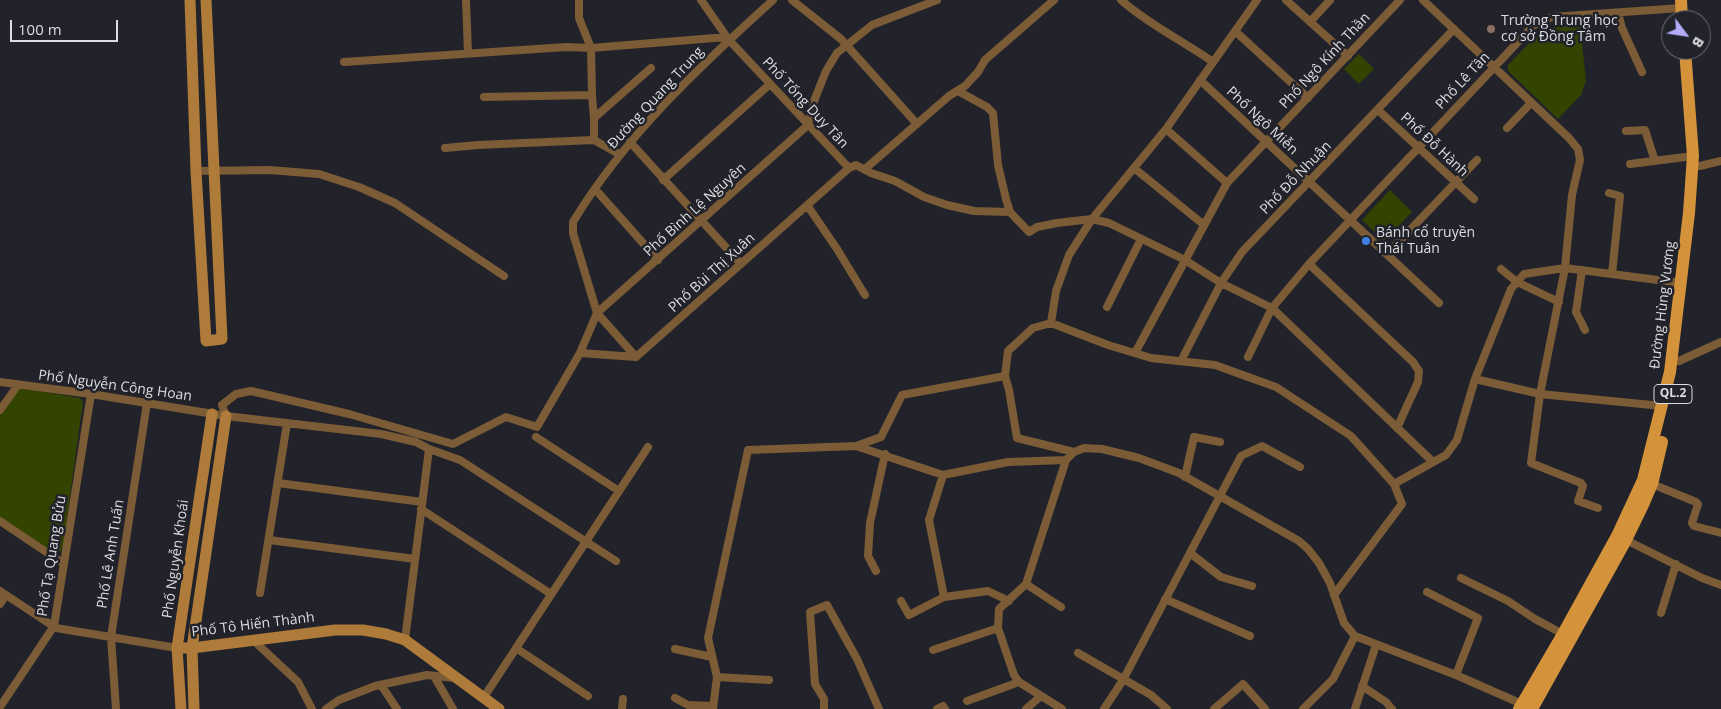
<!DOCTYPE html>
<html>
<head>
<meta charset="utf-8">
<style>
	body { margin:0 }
	#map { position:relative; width:1721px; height:709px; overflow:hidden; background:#22232a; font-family:"Open Sans",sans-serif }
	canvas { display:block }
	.north { position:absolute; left:1661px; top:10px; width:50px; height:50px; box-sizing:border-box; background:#22232a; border:1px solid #6c6d73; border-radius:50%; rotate:121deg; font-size:14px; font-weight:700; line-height:20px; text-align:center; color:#dcdde1 }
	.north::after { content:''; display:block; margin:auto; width:18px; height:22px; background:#b3adf9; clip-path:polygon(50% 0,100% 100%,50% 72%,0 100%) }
	.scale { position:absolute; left:10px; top:20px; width:108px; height:22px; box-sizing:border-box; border:2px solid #dcdde1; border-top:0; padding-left:6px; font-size:15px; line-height:18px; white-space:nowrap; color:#dcdde1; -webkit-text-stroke:4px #22232a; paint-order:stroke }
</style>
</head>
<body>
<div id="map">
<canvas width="1721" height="709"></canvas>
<div class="north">B</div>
<div class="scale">100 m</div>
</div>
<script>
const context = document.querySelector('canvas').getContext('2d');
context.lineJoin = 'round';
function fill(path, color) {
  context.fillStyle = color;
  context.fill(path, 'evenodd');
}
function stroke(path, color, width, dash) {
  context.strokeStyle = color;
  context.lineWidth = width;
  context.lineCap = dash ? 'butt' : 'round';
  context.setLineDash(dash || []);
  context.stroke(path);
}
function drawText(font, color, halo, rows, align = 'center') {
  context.font = font + ' "Open Sans",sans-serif';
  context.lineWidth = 5;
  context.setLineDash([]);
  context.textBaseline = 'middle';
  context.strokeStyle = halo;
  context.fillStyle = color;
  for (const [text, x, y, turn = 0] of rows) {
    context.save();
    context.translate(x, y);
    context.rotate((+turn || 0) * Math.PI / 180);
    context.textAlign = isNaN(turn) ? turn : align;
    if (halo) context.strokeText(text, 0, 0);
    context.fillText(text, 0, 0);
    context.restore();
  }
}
fill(new Path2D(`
	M 1580,24 L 1586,81 L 1581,95 L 1558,119 L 1508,71 L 1508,65 L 1539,33 L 1550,28 Z
	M 1359,54 L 1374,69 L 1359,84 L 1344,69 Z
	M 1390,190 L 1412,212 L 1384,241 L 1362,220 Z
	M 21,388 L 80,398 L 83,402 L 63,546 L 61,551 L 56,554 L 0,517 L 0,415 L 18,390 Z`), '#334300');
stroke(new Path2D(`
	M 466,0 L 468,53
	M 579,0 L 579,18 L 591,48 L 592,95
	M 701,0 L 729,40 L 849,168
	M 773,0 C 699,67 625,136 573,222 L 573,233 L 597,313 L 636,357 L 849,168 L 856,165 L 871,173 L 895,181 L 924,197 L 947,205 L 974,211 L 1010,212
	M 792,0 L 841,39 L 917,124
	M 1121,0 C 1148,24 1183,41 1213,62
	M 1286,0 L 1348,56
	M 1423,0 L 1569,138 L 1578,149 L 1580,160 L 1572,195 L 1565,268 L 1540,394 L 1531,463 L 1581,483 L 1583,486 L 1578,501 L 1598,508
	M 1618,13 L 1622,28 L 1642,72
	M 1310,22 L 1330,0
	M 1235,31 L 1308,98
	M 344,62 L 566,47 L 591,48 L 727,37
	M 1200,80 L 1439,303
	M 958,91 L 987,107 L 993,113 L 998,165 L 1006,199 L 1010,212 L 1029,232 L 1037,227 L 1057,223 L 1092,219 L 1109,223 L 1185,260 L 1221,283 L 1272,308 L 1433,462
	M 484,97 L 592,95 L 594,118 L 651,68
	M 1378,110 L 1474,199
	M 1507,128 L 1531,103
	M 1166,129 L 1227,183
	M 1626,131 L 1645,130 L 1655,161
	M 594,140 L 594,118
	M 630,142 L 741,264
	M 445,148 L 478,145 L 594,140 L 619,154
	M 1630,164 L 1693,156
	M 1700,166 L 1721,161
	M 1134,168 L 1204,225
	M 865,169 L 949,96 L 965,86 L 978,72 L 985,60 L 1054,0
	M 196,171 L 270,170 L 319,174 L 359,187 L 395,203 L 504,276
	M 663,180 L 770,84
	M 595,189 L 658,260
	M 1609,193 L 1620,196 L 1612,274
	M 807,205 L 837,249 L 865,295
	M 1387,254 L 1477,160
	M 1309,264 L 1413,362 L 1419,371 L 1418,382 L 1397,428
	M 1501,269 L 1517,282 L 1559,302
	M 1582,270 L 1576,312 L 1585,330
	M 1107,307 L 1141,239
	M 1051,323 L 1056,291 L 1069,255 L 1092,219 L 1166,129 L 1257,0
	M 580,353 L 636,357
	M 1135,353 L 1227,183 L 1400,0
	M 1248,357 L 1272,308 L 1309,264 L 1533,26 L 1542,21 L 1552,17 L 1681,8
	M 1181,361 L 1221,283 L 1242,252 L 1454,29
	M 1679,361 L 1721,342
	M 1475,379 L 1540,394 L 1662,406
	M 0,382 L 91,394 L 226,416 L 381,434 L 416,442 L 429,449 L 460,460 L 616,561
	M 0,410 L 18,385
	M 226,416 L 222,405 L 236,394 L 251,391 L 349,414 L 453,444 L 506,417 L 537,427 L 580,353 L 597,313 L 808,125 L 814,101 L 826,71 L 837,53 L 872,25 L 937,0
	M 536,437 L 619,491
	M 856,446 L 943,475 L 1008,462 L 1066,460 L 1074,452 L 1084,448 L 1102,449 L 1139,458 L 1179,473 L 1299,541 L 1308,549 L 1319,563 L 1330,583 L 1344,623 L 1355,636 L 1456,675 L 1522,704
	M 1074,452 L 1017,438 L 1009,390 L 1005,376 L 1008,351 L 1033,328 L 1051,323 L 1108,345 L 1151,358 L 1215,365 L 1276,387 L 1351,436 L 1394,484 L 1402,504 L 1334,595
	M 943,475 L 929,520 L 944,597
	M 1185,477 L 1194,437 L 1220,442
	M 278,483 L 422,502
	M 1394,484 L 1446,455 L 1457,440 L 1475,379 L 1511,289 L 1524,274 L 1565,268 L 1681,283
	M 1652,484 L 1696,502 L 1698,504 L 1692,523 L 1694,526 L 1721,533
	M 421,509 L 551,594
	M 0,521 L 64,564
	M 269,540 L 415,559
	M 1626,540 L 1702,578 L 1721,585
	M 1190,553 L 1221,577 L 1252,586
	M 876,571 L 868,556 L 870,523 L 885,454
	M 1461,578 L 1508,601 L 1535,619 L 1563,634
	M 1026,584 L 1061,607
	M 0,591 L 56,628 L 177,648
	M 1427,592 L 1478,618 L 1456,675
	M 260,593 L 287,423
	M 1165,599 L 1250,636
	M 901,601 L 909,615 L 944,597 L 988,591 L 1009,601
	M 0,604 L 6,595
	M 1661,613 L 1676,564
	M 253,640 L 298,682 L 312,709
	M 405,640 L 429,449
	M 516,648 L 588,696
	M 675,649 L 712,657
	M 933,650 L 998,628
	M 1078,653 L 1151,695 L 1167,709
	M 434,676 L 453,709
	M 717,677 L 769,680
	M 381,685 L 397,709
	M 1362,686 L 1386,702 L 1392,709
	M 484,697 L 648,447
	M 675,698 L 688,705 L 713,706
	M 967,701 L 1019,682
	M 0,707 L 54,626 L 91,394
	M 116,709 L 111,637 L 147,403
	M 326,709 L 339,700 L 375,686 L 427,675 L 455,678
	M 622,709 L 623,699
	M 713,709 L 717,677 L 708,638 L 748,450 L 856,446 L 881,437 L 902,395 L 1005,376
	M 824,709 L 824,699 L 815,684 L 810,612 L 827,605 L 857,659 L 879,709
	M 937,709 L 943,706 L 945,709
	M 1026,709 L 1041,696
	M 1062,709 L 1019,682 L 1014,675 L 998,628 L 999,609 L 1026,584 L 1066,460
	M 1104,709 L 1123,680 L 1241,456 L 1262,446 L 1300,467
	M 1214,709 L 1243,684 L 1265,709
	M 1303,709 L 1333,679 L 1355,636
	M 1355,709 L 1376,645`), '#7b5c36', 8);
stroke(new Path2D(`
	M 190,0 L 196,171 L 206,341 L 222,339 L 206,0
	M 177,648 L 192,648 L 335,630 L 363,630 L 386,634 L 405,640 L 499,709
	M 181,709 L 177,648 L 212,414
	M 194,709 L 192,648 L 226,416`), '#ae7b3a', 11);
stroke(new Path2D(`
	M 1681,0 L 1682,20
	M 1519,709 L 1563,634 L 1617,536 L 1643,480 L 1670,372 L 1689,213 L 1693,156 L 1685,50
	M 1532,709 L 1626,540 L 1643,505 L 1652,484 L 1662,442`), '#d4933b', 12);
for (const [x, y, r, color] of [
	[1491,29,5,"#8d6e63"],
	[1366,241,5,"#3f7fe0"]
]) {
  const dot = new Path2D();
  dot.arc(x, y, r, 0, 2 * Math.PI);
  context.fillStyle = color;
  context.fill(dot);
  stroke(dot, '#22232a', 2);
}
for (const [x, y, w] of [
	[1673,394,38]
]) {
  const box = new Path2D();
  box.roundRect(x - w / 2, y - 9.5, w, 19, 4);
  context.fillStyle = '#22232a';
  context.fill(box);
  stroke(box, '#dcdde1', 1);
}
drawText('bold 12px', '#dcdde1', null, [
	["QL.2",1673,394]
]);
drawText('14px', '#dcdde1', '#22232a', [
	["Trường Trung học",1501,21],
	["cơ sở Đồng Tâm",1501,37],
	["Bánh cổ truyền",1376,233],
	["Thái Tuân",1376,249]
], 'left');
drawText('14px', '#dcdde1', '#22232a', [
	["Phố Ngô Kính Thần",1325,61,-47],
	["Phố Lê Tần",1463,81,-47],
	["Đường Quang Trung",656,98,-47],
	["Phố Tống Duy Tân",805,103,47],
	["Phố Ngô Miễn",1262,121,43],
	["Phố Đỗ Hành",1434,145,43],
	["Phố Đỗ Nhuận",1296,178,-46],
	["Phố Bình Lệ Nguyên",695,210,-42],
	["Phố Bùi Thị Xuân",712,273,-42],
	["Đường Hùng Vương",1663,305,-83],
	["Phố Nguyễn Công Hoan",115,386,8],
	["Phố Lê Anh Tuấn",111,554,-81],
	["Phố Tạ Quang Bửu",52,556,-81],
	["Phố Nguyễn Khoái",176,559,-82],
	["Phố Tô Hiến Thành",253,625,-7]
]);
</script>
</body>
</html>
